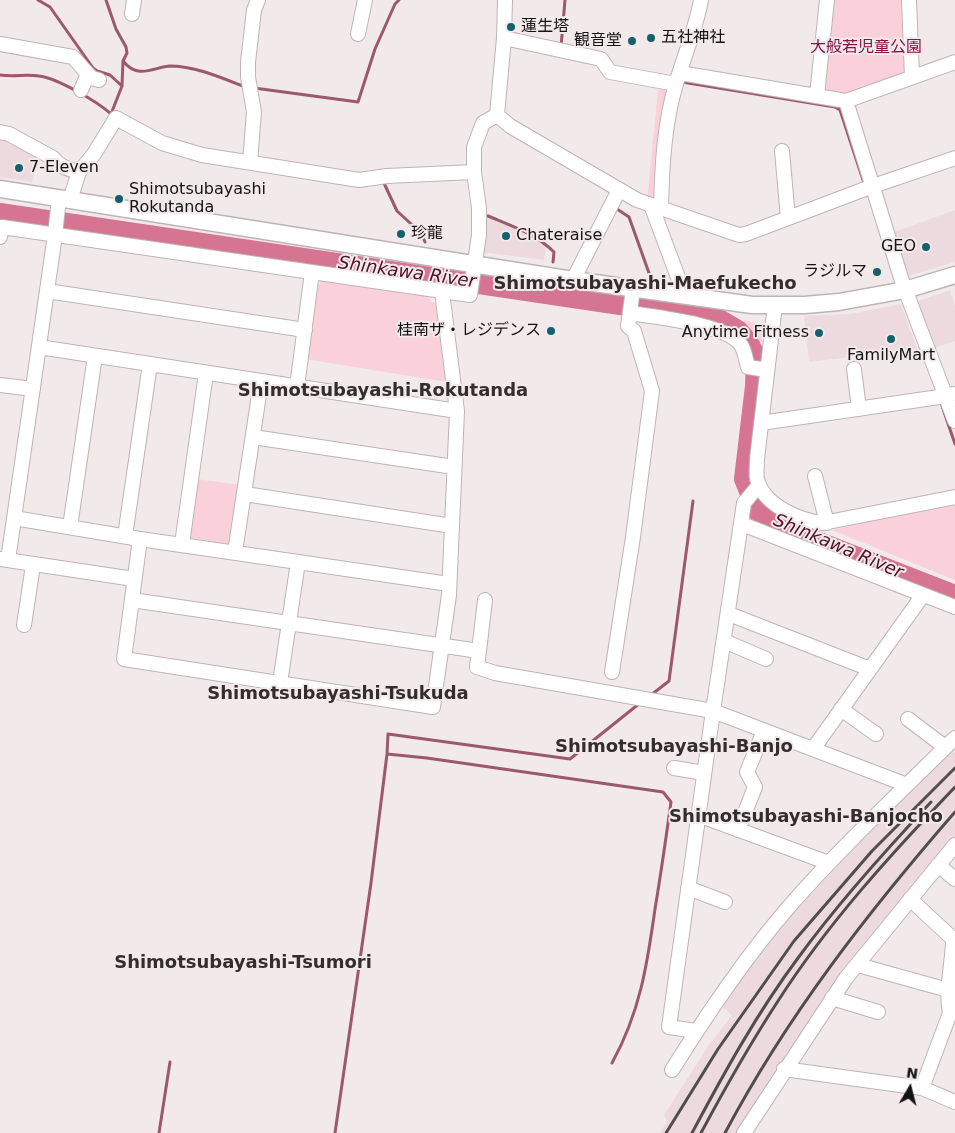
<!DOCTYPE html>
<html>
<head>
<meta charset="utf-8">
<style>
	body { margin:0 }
	#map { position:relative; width:955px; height:1133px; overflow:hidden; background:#f2e9eb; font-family:"DejaVu Sans",sans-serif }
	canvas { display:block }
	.north { position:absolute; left:885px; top:1063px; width:50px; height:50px; -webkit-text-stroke:4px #f2e9eb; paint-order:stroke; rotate:8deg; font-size:14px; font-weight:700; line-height:20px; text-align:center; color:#161314 }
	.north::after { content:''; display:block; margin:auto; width:18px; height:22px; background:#161314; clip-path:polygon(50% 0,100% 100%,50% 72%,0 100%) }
</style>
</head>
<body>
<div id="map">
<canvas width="955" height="1133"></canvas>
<div class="north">N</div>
</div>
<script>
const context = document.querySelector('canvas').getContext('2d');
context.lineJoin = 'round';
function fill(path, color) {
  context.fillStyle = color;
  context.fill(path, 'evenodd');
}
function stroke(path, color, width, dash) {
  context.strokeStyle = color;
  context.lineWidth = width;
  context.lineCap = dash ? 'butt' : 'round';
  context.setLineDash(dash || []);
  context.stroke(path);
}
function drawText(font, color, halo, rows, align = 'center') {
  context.font = font + ' "DejaVu Sans","Noto Sans JP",sans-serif';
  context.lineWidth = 4;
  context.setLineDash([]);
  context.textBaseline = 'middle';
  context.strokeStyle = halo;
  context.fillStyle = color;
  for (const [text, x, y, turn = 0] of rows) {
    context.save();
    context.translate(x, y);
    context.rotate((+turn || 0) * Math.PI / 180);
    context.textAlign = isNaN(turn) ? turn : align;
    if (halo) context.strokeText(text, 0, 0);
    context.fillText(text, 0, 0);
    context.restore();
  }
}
fill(new Path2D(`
	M 0,138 L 41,159 L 32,182 L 0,177 Z
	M 955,210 L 955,262 L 909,276 L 892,233 Z
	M 483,217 L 510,226 L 543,244 L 546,247 L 544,260 L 482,252 Z
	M 950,290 L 955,306 L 955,341 L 934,348 L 918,301 Z
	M 901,304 L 917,349 L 809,362 L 804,316 L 851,314 Z
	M 950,750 L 955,753 L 955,836 L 910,889 L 831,991 L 772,1075 L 739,1133 L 660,1133 L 667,1121 L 664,1115 L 709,1045 L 732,1015 L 724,1008 L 723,1002 L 769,941 L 792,913 L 835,865 Z`), '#ecdadf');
fill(new Path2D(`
	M 834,0 L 904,0 L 905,75 L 845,95 L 829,94 L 823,86 Z
	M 663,85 L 668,86 L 658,154 L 654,202 L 647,200 L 658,91 Z
	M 321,279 L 427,295 L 431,302 L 435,303 L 447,382 L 305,359 L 316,283 L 320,284 Z
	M 744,320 L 763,325 L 761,344 L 744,322 Z
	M 196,479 L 241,485 L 232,540 L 229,544 L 191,538 L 187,533 Z
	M 955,502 L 955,580 L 832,530 Z`), '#fad1db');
stroke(new Path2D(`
	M 38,0 L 50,7 L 93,68 L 97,71 L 110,75 L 122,86 L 111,114
	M 106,0 L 116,29 L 126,47 L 127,53 L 123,61 L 122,86
	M 561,47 L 565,0
	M 123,61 C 138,80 154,67 170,66 C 195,66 222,78 245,87
	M 0,75 C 13,77 26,74 39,76 C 57,78 98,102 111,114
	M 682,82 L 835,107 L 840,110 L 865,186
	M 254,88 L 358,102 L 375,49 L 395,4 L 399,0
	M 383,181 L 397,211 L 421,233 L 425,242
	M 617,209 L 629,217 L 649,273
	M 488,216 C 512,226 536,234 554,252 L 553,262
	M 940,400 L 955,444
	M 651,695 L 669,681 L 693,501
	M 387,754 L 388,734 L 570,759 L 640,703
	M 159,1133 L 170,1062
	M 335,1133 L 371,883 L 387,754 L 427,758 L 663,792 L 671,802 C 666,838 661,873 655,909 C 647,966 640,1012 612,1063`), '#9c586c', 3);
stroke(new Path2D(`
	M 0,213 L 721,320 L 738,330 L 749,343 L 756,357 L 755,386 L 744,479 L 757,511 L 776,525 L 955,595`), '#d57592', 20);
const minor = new Path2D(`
	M 909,0 L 912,77
	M 132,14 L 134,0
	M 358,34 L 365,0
	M 504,38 L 601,59 L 610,72 L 676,84
	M 0,44 L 73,57 L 88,74 L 92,78 L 99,80
	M 680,73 L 846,101 L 955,62
	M 81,90 L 88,74
	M 817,95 L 827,0
	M 846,101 L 902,281 L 955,421
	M 497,115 L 510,126 L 637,200 L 739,235 L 746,234 L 873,186 L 955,158
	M 497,115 L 504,38 L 505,0
	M 0,132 L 9,134 L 53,158 C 59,167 69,169 79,172
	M 782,151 L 788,218
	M 250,162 L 254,112 L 248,77 L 248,62 L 254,10 L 258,0
	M 70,200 L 79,172 L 94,154 L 116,118 L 162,143 L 202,155 L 359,180 L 387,176 L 474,172
	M 651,205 L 685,296
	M 661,209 C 662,167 664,124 676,84 C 684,56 696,28 701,0
	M 0,237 L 2,227 L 470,295 L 479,235 L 479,208 L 474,172 L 474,147 L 483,123 L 497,115
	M 573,280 L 619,190
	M 47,291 L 305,330
	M 775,305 L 757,459 C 757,466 756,473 757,479 C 763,505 800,521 823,523 L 955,497
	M 630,313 C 654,317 727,324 741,345 C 745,351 746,360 748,367 L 767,370
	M 39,347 L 457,411
	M 854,369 L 859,409
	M 0,385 L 33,389
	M 297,387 L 312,272
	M 761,423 L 946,396 L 953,394
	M 253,437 L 454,467
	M 815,476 L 827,523
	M 245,494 L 452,526
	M 14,518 L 140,539 L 449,584
	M 742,524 L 955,607
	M 70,527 L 95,356
	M 125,536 L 150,364
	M 140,539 L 124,659 L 433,707 L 449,595 L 457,411 L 442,292
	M 182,544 L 206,373
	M 235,552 L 261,382
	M 0,559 L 134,579
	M 8,560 L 55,235 L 59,198
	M 132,600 L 479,651 L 477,667 L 495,673 L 713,711 L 907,785
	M 729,614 L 870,669
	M 24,625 L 33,565
	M 724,641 L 766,659
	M 479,651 L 485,600
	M 612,672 L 633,537 L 652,391 L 634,331 L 628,326 L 633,289
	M 280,683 L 298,562
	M 841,709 L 876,734
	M 908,719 L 945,747
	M 813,749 L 923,595
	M 674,768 L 704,773
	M 698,815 L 829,863
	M 738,830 L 755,787 L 747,772 L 764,731
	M 938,865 L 955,879
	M 688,888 L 725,902
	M 910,899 L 953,939 C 953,963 945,989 950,1013 L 922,1088
	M 858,965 L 948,990
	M 832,998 L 878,1012
	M 696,1031 L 669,1027 L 713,711 L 744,503 L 759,485
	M 784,1069 L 922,1088 L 955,1102
	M 672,1070 C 707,1014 744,959 787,909 C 839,849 898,794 955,738
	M 744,1133 L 846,978 L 955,845`);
const tertiary = new Path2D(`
	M 0,189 L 573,280 L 752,305 L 805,305 L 839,302 L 905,290 L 955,275`);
stroke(minor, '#bdb4b6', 16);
stroke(tertiary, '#bdb4b6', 19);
stroke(minor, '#fff', 14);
stroke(tertiary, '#fff', 16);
stroke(new Path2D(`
	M 666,1133 L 718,1049 L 794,941 L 872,851 L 955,768
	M 692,1133 C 724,1073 757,1013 798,958 C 838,903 884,852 931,802
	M 701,1133 C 725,1088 750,1044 778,1001 C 828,923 891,854 955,787
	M 725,1133 C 787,1016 868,912 955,812`), '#514c4d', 3);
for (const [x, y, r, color] of [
	[511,27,5,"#14606d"],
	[651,38,5,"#14606d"],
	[632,41,5,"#14606d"],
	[19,168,5,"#14606d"],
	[119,199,5,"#14606d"],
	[401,234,5,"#14606d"],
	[506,236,5,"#14606d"],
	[926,247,5,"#14606d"],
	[877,272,5,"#14606d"],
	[551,331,5,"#14606d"],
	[819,333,5,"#14606d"],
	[891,339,5,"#14606d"]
]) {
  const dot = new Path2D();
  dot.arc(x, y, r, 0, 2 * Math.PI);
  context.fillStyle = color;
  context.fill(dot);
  stroke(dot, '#f2e9eb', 2);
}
drawText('16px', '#161314', '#f2e9eb', [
	["蓮生塔",521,27],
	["五社神社",661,38],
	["観音堂",622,41,"right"],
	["7-Eleven",29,168],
	["Shimotsubayashi",129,190],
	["Rokutanda",129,208],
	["珍龍",411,234],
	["Chateraise",516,236],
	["GEO",916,247,"right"],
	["ラジルマ",867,272,"right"],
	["桂南ザ・レジデンス",541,331,"right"],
	["Anytime Fitness",809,333,"right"],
	["FamilyMart",891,356,"center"]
], 'left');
drawText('16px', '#871244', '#f2e9eb', [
	["大般若児童公園",866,48]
]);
drawText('italic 18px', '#4e1228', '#f2e9eb', [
	["Shinkawa River",407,273,8],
	["Shinkawa River",838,547,23]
]);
drawText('bold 18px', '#332d2e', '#f2e9eb', [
	["Shimotsubayashi-Maefukecho",645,284],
	["Shimotsubayashi-Rokutanda",383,391],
	["Shimotsubayashi-Tsukuda",338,694],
	["Shimotsubayashi-Banjo",674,747],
	["Shimotsubayashi-Banjocho",806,817],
	["Shimotsubayashi-Tsumori",243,963]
]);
</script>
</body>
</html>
